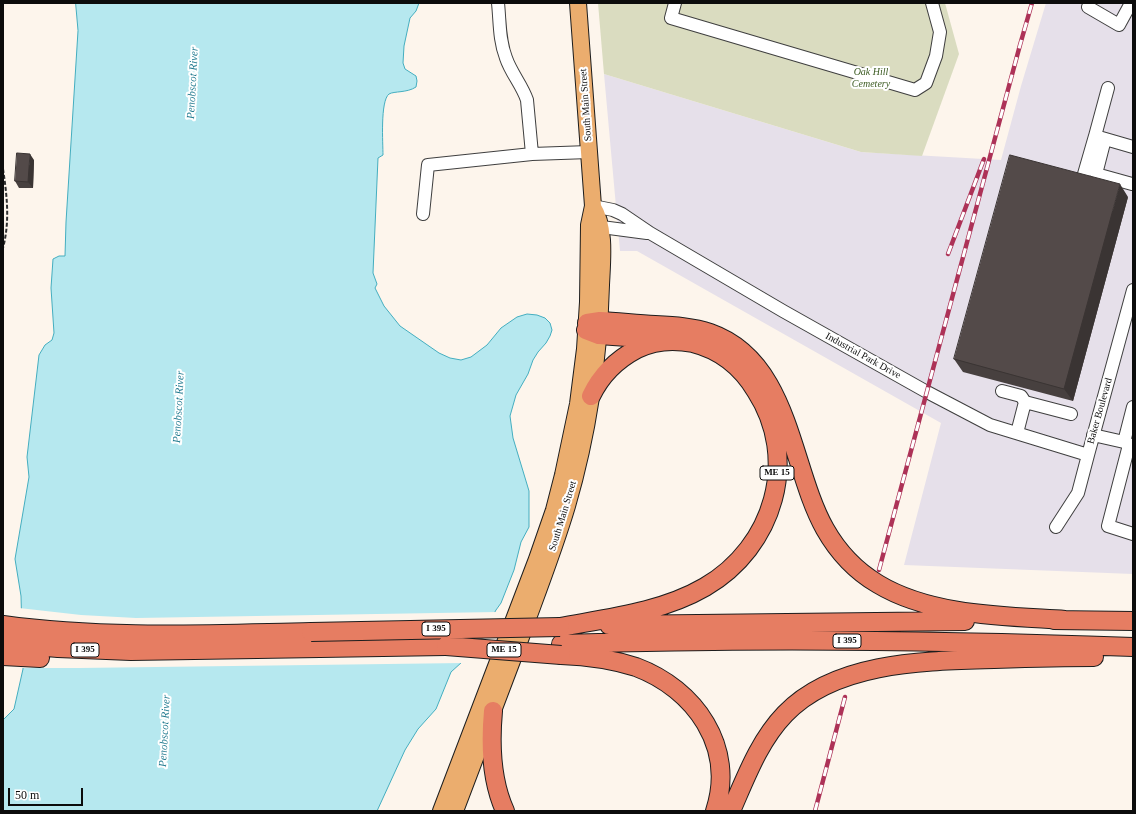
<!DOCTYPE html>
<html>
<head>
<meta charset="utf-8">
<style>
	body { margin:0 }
	#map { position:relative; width:1136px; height:814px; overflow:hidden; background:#fdf5ec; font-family:"Times New Roman",serif }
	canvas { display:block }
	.frame { position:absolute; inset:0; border:4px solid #0c0c0c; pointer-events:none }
	.scale { position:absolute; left:8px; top:788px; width:75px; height:18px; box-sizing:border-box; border:2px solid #0c0c0c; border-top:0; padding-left:5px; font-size:12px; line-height:14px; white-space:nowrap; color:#0c0c0c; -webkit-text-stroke:3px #fff; paint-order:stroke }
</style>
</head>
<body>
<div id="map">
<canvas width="1136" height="814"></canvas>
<div class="frame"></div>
<div class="scale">50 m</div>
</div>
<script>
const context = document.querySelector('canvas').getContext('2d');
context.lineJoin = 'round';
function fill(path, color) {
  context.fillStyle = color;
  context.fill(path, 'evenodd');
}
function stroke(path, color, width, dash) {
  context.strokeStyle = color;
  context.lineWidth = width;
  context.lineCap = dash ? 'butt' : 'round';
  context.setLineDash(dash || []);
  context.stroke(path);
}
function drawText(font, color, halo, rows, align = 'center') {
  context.font = font + ' "Times New Roman",serif';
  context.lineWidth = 4;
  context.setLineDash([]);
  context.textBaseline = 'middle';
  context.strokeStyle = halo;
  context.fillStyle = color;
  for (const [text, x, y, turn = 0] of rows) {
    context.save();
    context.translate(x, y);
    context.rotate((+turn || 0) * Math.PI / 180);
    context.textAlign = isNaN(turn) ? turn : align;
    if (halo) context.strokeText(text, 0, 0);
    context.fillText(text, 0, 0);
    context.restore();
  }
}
fill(new Path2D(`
	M 1046,3 L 1133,3 L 1133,574 L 904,565 L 941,423 L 637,251 L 620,251 L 604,74 L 861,152 L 1001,160 L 1021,86 Z`), '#e6e0ea');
fill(new Path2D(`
	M 598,3 L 945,3 L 959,54 L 922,156 L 861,152 L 604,74 Z`), '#dadcc0');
const water = new Path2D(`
	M 76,3 L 419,3 L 416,11 L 410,18 L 404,46 L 403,63 L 405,69 L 416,76 L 417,81 L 416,87 C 407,93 394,91 389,94 C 380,101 383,144 383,155 L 378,158 L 373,273 L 377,284 L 375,288 L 384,306 L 400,326 L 439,353 L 450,358 L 461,360 L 471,357 L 487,345 L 501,328 L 517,317 L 527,314 L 537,315 L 545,318 L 550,323 L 552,330 L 550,336 L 546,343 L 538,352 L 533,360 L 528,374 L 516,395 L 510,416 L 513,438 L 526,481 L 529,491 L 529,527 L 521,542 L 514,570 L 501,603 L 496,610 L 479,640 L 462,662 L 451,672 L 436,709 L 418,729 L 405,750 L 377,811 L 3,811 L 3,720 L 14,709 L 23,669 L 21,596 L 15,559 L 29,477 L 27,457 L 39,355 L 45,345 L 52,340 L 54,333 L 51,288 L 53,259 L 59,256 L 65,256 L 66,222 L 78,31 Z`);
fill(water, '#b6e8ef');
stroke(water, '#44adbf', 1);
fill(new Path2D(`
	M 19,608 L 81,615 L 136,618 L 497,612 L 480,641 L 464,663 L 79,668 L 21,668 Z`), '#fdf5ec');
const minor = new Path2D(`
	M 498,3 C 500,22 499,40 506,58 C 511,73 522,85 527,100 L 532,154
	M 675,3 L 671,18 L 915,90 L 926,83 L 936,56 L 940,32 L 932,3
	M 1088,7 L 1119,25 L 1131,3
	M 1108,88 L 1095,136 L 1133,147
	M 1105,139 L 1096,174 L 1132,184
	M 1082,181 L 1095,136
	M 593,206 L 613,210 L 622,214 L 650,233 L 783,311 L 927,392 L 990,425 L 1088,455
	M 423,214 L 428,165 L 532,154 L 589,152
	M 594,226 L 647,233
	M 1002,391 L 1021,396 L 1025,402
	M 1017,433 L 1025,402 L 1071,414
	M 1093,435 L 1124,442 L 1133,446
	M 1124,442 L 1133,407
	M 1129,445 L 1108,526 L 1133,534
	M 1056,527 L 1078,493 L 1088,455 L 1133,290`);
const major = new Path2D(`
	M 441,811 L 537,559 L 554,510 L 563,475 L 578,404 L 585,349 L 588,302 L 589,225 L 593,206 L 578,3
	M 455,811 C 477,753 499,695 521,637 C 537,593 554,550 567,506 C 588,434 599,359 601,285 C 602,262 606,228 593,207`);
const highway = new Path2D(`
	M 587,323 L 600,321 C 618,322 637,324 655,325 C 674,326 693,327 710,333 C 790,361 790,467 825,529 C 838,552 856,571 878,584 C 931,616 1005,616 1065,620
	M 586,330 L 599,335 L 656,339
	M 1053,620 L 1133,621
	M 3,625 C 105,639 208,634 311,632
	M 609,625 L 965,621
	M 560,627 C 609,618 662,612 705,587 C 774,547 800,459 756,391 C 741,366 721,350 693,343 C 673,339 655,340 637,349 C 616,360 601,375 591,396
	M 3,643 L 58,648 L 131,651 L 446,646
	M 561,644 C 751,638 942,640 1133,647
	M 561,655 C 587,656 611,659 636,667 C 695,689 736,747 715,811
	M 3,656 L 40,658
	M 493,711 C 490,744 491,780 505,811
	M 731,811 C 746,777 759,741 785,714 C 836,661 926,661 994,659 C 1027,658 1061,657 1094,657`);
stroke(minor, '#3f3f3f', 14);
stroke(major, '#1d1d1d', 18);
stroke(highway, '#1d1d1d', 20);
stroke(new Path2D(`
	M 3,169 C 7,196 10,221 3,248`), '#2e2e2e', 2, [4, 2]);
stroke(minor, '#fff', 12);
stroke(major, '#ebad6e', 16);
stroke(highway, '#e67d62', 18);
const rail = new Path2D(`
	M 948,254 L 984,159
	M 879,570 L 1020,45 L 1032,3
	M 815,811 L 845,697`);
stroke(rail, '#ad3257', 4.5);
stroke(rail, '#fff', 3, [9]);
const highwayBridge = new Path2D(`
	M 311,632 L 560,627
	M 446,646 L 561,655`);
stroke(highwayBridge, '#1d1d1d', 20, []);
stroke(highwayBridge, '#e67d62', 18);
fill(new Path2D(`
	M 34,160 L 33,188 L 19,188 L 15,181 Z
	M 1128,197 L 1073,401 L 963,372 L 954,359 Z`), '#47403f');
fill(new Path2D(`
	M 30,154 L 34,160 L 33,188 L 28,182 Z
	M 1120,184 L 1128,197 L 1073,401 L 1064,389 Z`), '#3a3433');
const building = new Path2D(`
	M 17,153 L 30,154 L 28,182 L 15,181 Z
	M 1010,155 L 1120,184 L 1064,389 L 954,359 Z`);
fill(building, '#534a49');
stroke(building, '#3a3433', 1);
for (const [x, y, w] of [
	[777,473,34],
	[436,629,28],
	[847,641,28],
	[85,650,28],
	[504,650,34]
]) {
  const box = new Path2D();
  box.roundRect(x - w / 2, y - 7, w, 14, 3);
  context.fillStyle = '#fff';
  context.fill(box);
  stroke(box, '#0c0c0c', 1);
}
drawText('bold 9px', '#0c0c0c', null, [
	["ME 15",777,473],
	["I 395",436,629],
	["I 395",847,641],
	["I 395",85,650],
	["ME 15",504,650]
]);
drawText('italic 10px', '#3d5c23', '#fff', [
	["Oak Hill",871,72],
	["Cemetery",871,84]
]);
drawText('10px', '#0c0c0c', '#fff', [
	["South Main Street",586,105,-94],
	["Industrial Park Drive",863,356,29],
	["Baker Boulevard",1100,411,-74],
	["South Main Street",563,516,-73]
]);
drawText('italic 11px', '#227b90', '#fff', [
	["Penobscot River",193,83,-87],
	["Penobscot River",179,407,-87],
	["Penobscot River",165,731,-87]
]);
</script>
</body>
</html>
